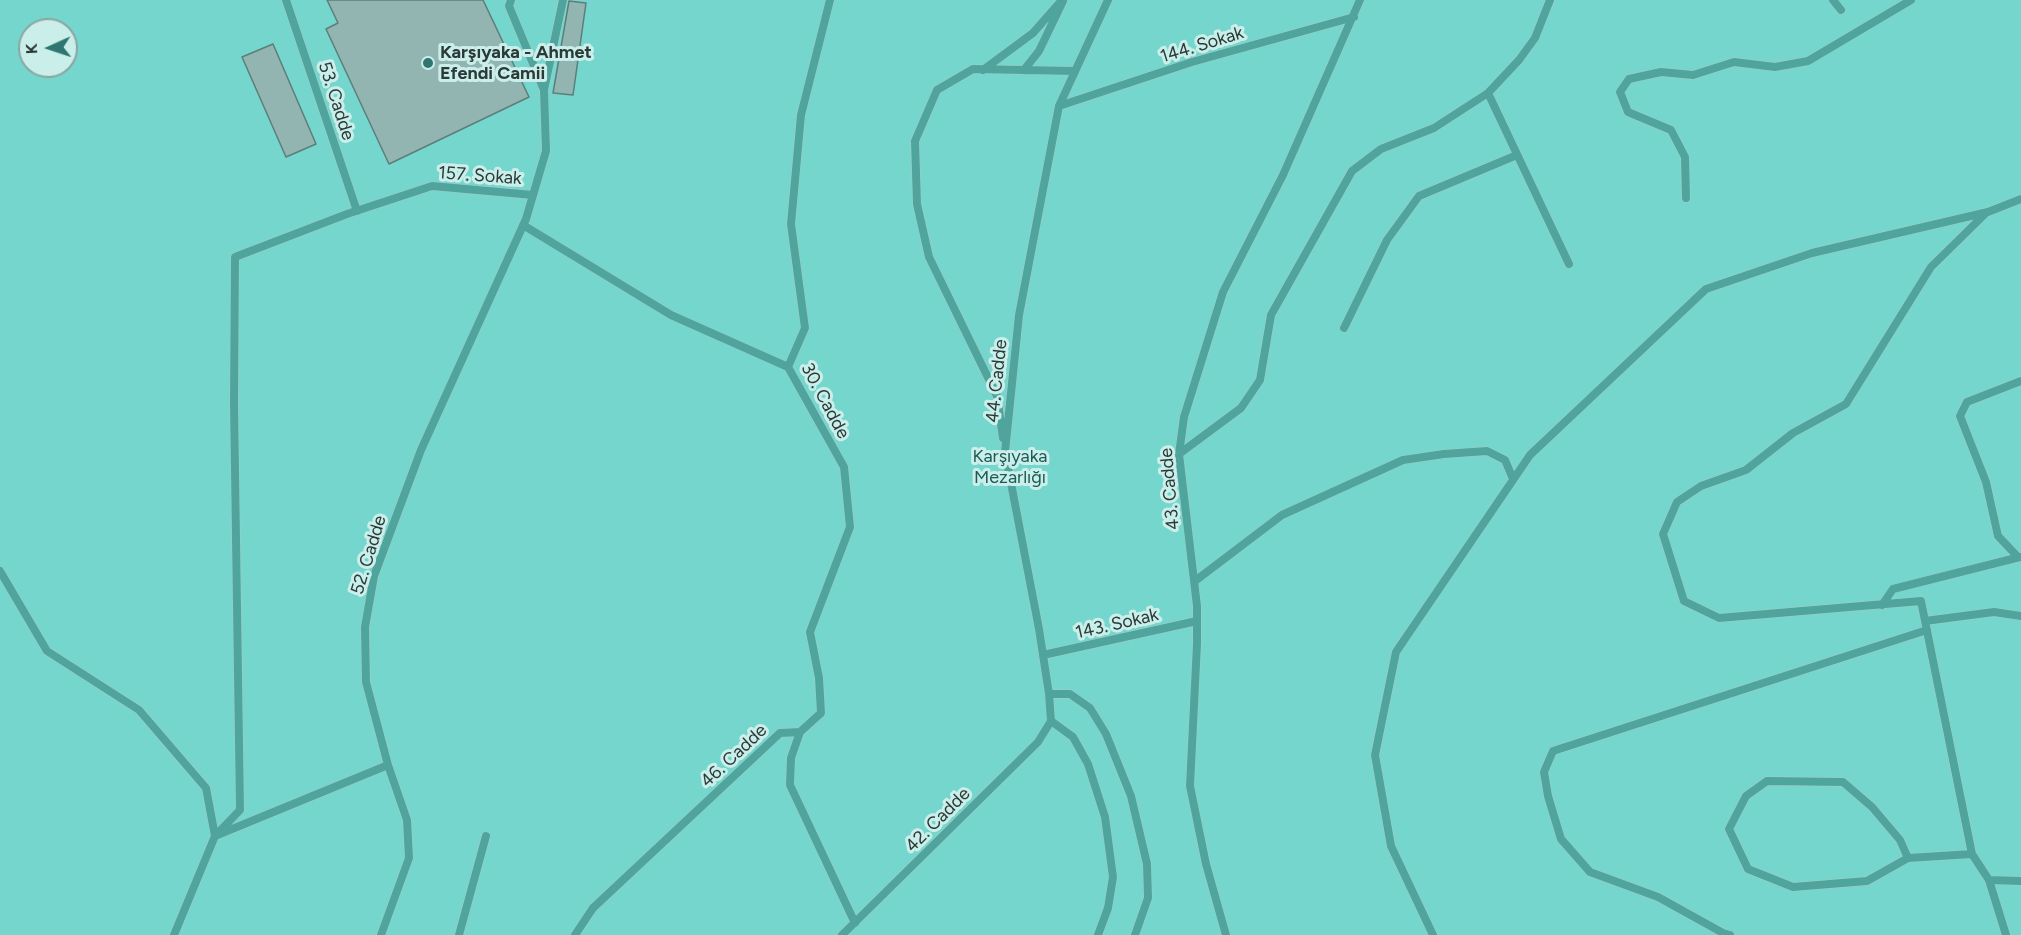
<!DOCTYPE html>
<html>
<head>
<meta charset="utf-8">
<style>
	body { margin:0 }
	#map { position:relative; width:2021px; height:935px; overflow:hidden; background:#caeee9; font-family:Figtree,sans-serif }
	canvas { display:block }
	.north { position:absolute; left:18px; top:18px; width:60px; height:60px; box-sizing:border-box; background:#caeee9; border:2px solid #8aa6a2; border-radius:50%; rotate:267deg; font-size:16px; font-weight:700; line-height:24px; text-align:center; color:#2b3937 }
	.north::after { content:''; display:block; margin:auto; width:21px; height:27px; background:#2e766f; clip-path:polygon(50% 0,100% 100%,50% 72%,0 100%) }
</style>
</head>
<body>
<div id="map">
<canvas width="2021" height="935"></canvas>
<div class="north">K</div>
</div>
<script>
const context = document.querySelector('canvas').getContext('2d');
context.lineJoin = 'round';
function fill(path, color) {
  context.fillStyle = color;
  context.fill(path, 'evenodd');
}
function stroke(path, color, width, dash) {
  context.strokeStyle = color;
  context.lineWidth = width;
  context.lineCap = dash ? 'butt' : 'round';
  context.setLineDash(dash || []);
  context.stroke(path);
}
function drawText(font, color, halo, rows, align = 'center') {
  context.font = font + ' Figtree,sans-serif';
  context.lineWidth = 6;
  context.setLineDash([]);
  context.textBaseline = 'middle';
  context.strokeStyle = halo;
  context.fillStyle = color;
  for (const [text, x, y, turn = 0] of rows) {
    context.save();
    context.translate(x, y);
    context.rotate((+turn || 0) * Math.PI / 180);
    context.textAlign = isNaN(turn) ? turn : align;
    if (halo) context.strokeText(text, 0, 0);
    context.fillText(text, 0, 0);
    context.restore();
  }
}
fill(new Path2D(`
	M 0,0 L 2021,0 L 2021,935 L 0,935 ZM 30,30 L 66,30 L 66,66 L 30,66 Z`), '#74d6cc');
const building = new Path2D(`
	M 327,0 L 483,0 L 529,97 L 389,164 L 326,29 L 338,23 Z
	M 569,1 L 586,3 L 573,95 L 553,93 Z
	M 273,44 L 316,144 L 286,157 L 242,57 Z`);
fill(building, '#93b5b1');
stroke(building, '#5d7e7a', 1.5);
const lane = new Path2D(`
	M 286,0 L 357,211
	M 511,0 L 509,6 L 544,90
	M 1833,0 L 1841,10
	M 983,70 L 1033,33 L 1062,0
	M 1024,70 L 1039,51 L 1063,1
	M 1488,93 L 1569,264
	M 1059,106 L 1192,62 L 1354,17
	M 1686,198 L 1685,157 L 1671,130 L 1628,112 L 1620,92 L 1629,79 L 1661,72 L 1693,75 L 1734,62 L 1775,67 L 1808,61 L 1911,0
	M 1986,213 L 1931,267 L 1846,404 L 1793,433 L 1746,470 L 1701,486 L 1677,502 L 1663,534 L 1684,601 L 1719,618 L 1921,601 L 1972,854 L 1989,880 L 2021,881
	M 523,225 L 671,315 L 788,367
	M 1344,328 L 1387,240 L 1419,196 L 1517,155
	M 1003,438 L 997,396 L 929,257 L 917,204 L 915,141 L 937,90 L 973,69 L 1075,71
	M 1179,454 L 1241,408 L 1260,380 L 1271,315 L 1352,171 L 1381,149 L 1434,128 L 1488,93 L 1519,60 L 1535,38 L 1550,0
	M 2018,557 L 1998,536 L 1986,482 L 1960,416 L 1967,402 L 2021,381
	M 0,571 L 47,651 L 139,710 L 206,788 L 215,836
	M 1195,581 L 1282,515 L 1403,460 L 1444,454 L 1487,451 L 1505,460 L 1513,479
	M 1882,605 L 1893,589 L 2020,557
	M 1925,621 L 1994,612 L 2021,616
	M 1043,655 L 1197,621
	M 1049,694 L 1070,694 L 1090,708 L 1106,734 L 1131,796 L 1147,864 L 1148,898 L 1135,935
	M 1051,721 L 1049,694 L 1039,629 L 1005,452 L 1019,315 L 1059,106 L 1108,0
	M 1051,721 L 1073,737 L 1088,764 L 1105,817 L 1113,877 L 1108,908 L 1098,935
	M 800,732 L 821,713 L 819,678 L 810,632 L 850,527 L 844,467 L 788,367 L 805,328 L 791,224 L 801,115 L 830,0
	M 218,833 L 240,810 L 234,403 L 235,257 L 347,214 L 432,186 L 533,195
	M 1908,858 L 1900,840 L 1872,807 L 1843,782 L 1767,781 L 1746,796 L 1729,829 L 1748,869 L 1793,887 L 1867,881 L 1908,858 L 1972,854
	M 1989,880 L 2006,935
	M 174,935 L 215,836 L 388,765 L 366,682 L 365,627 L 374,576 L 421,450 L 526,219 L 546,151 L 544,90 L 563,0
	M 381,935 L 409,858 L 407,820 L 388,765
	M 459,935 L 486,836
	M 575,935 L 593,908 L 780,733 L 800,732 L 791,758 L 790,785 L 855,923
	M 842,935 L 1038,742 L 1051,721
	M 1226,935 L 1206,864 L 1190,786 L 1197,644 L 1197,606 L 1179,454 L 1184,417 L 1223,292 L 1283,175 L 1360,0
	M 1433,935 L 1391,846 L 1375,755 L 1396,652 L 1530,455 L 1706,289 L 1812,253 L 1988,212 L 2021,199
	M 1730,935 L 1723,933 L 1658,897 L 1590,872 L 1561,839 L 1548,796 L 1544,772 L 1553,751 L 1927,630`);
stroke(lane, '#aacac5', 9);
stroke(lane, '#4fa59d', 8);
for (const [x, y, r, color] of [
	[428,63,6,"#2e766f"]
]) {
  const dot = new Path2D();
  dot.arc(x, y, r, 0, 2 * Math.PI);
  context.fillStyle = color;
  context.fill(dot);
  stroke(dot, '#caeee9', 2);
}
drawText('18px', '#2b3937', '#caeee9', [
	["144. Sokak",1202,45,-17],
	["53. Cadde",336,101,72],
	["157. Sokak",480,176,4],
	["44. Cadde",997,381,-84],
	["30. Cadde",825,401,62],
	["43. Cadde",1170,489,-95],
	["52. Cadde",369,555,-73],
	["143. Sokak",1117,624,-13],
	["46. Cadde",734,756,-43],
	["42. Cadde",938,820,-45]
]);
drawText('bold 18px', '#2b3937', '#caeee9', [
	["Karşıyaka - Ahmet",440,53],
	["Efendi Camii",440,74]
], 'left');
drawText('18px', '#1c5a55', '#caeee9', [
	["Karşıyaka",1010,457],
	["Mezarlığı",1010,478]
]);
</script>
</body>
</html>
